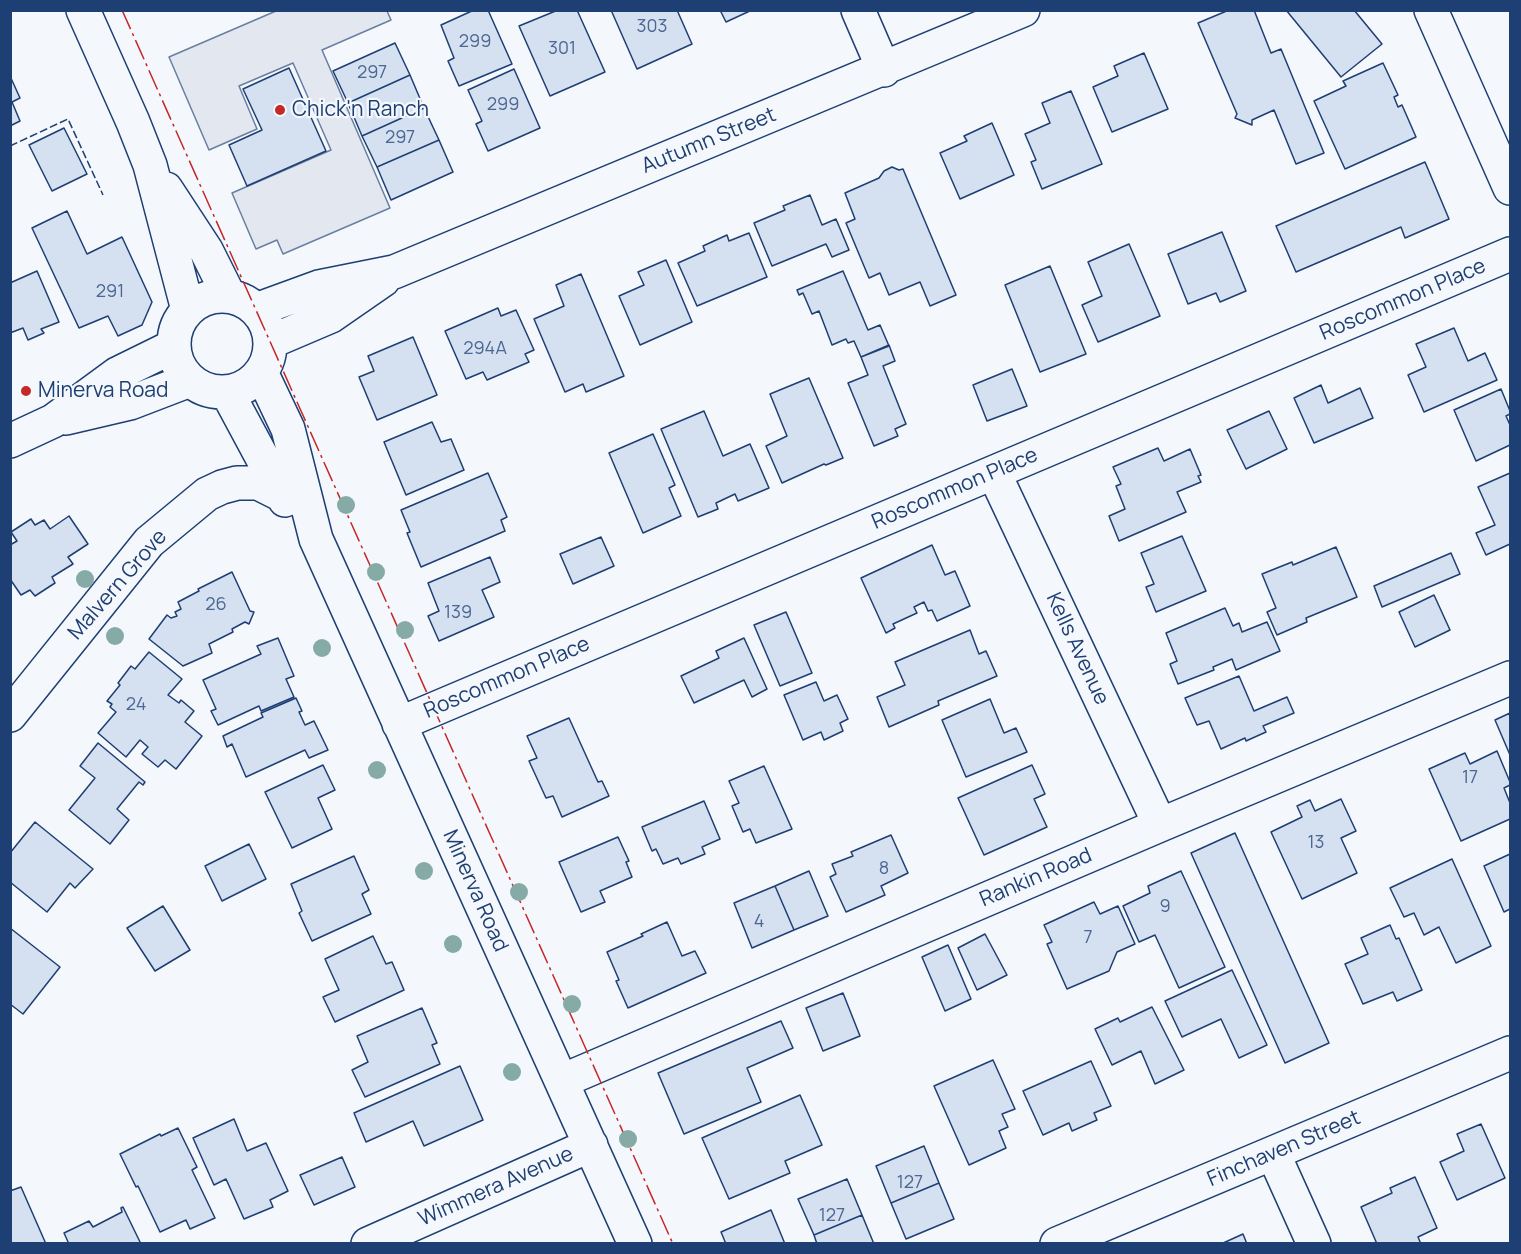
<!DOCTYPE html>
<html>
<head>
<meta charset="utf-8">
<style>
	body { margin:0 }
	#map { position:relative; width:1521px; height:1254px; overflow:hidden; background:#f4f7fb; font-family:Manrope,sans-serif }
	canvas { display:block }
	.frame { position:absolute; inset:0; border:12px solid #1d3f73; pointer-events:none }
</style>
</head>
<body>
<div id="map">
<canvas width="1521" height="1254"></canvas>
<div class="frame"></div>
</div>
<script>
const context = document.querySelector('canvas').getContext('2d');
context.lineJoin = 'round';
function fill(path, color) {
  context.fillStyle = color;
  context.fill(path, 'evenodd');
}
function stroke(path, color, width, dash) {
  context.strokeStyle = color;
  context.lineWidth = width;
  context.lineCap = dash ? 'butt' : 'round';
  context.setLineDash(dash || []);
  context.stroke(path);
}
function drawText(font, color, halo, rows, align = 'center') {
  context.font = font + ' Manrope,sans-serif';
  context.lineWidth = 4.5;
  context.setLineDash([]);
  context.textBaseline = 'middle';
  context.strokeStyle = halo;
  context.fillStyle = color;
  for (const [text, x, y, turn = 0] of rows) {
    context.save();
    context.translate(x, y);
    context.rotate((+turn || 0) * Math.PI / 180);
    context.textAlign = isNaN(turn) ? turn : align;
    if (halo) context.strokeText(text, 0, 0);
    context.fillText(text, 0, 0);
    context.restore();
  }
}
const parking = new Path2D(`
	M 276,11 L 387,11 L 391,20 L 322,50 L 390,208 L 283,254 L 277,240 L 256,249 L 232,193 L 331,150 L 293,63 L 239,86 L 257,129 L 209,150 L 169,57 Z`);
fill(parking, '#e3e8f0');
stroke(parking, '#687fa3', 1.5);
const building = new Path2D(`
	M 488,10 L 512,64 L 459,86 L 448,61 L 454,58 L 441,25 L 474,10 Z
	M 558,10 L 577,10 L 605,72 L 550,96 L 519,26 Z
	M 611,10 L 677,10 L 692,44 L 637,69 Z
	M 720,10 L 752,10 L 726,22 Z
	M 1229,10 L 1254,10 L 1271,53 L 1281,49 L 1324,153 L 1296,164 L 1274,110 L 1252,120 L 1252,125 L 1235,118 L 1237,114 L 1198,23 Z
	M 1286,10 L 1354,10 L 1382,44 L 1341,77 Z
	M 395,43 L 410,75 L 348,103 L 333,71 Z
	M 1144,53 L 1168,109 L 1112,132 L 1093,87 L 1118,76 L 1114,66 Z
	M 1383,63 L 1398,95 L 1394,97 L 1398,107 L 1402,105 L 1416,137 L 1345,169 L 1314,101 L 1346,86 L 1343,81 Z
	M 289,68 L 326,151 L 247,186 L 229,145 L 262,130 L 243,89 Z
	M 514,69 L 540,128 L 488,151 L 476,124 L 482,121 L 468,90 Z
	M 410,75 L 424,108 L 362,136 L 348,103 Z
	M 10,76 L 20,98 L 12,102 L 20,121 L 10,126 Z
	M 1071,91 L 1102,164 L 1042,189 L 1031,162 L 1036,160 L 1025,134 L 1050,123 L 1042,103 Z
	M 424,108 L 439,140 L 377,167 L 362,136 Z
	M 992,123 L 1014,175 L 960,199 L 940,153 L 967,141 L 964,136 Z
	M 64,128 L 87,174 L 52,191 L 29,145 Z
	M 439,140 L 453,172 L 391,200 L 377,167 Z
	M 1425,162 L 1449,219 L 1405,238 L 1401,227 L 1296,272 L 1276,226 Z
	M 892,167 L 899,170 L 903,169 L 956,295 L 930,306 L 920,282 L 889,295 L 880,273 L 869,278 L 846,223 L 855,219 L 845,193 L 879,178 L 884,171 Z
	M 810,195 L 822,225 L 836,219 L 849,250 L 832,257 L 826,244 L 772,266 L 754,223 L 785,210 L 783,206 Z
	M 67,211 L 87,254 L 122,237 L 152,302 L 142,325 L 118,336 L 108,316 L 79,328 L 32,228 Z
	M 1222,232 L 1246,291 L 1220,302 L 1216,293 L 1188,304 L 1168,254 Z
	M 749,233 L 767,277 L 697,306 L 678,263 L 705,251 L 703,246 L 727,235 L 729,241 Z
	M 1129,244 L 1160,316 L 1098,342 L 1082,305 L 1102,296 L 1088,262 Z
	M 666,260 L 692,322 L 640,345 L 619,296 L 644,285 L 638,272 Z
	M 1050,266 L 1086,354 L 1040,372 L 1005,285 Z
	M 37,271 L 59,322 L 41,329 L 44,333 L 28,340 L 23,328 L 10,333 L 10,283 Z
	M 843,271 L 868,330 L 880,325 L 889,346 L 861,357 L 854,341 L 848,343 L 846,339 L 832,345 L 819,311 L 812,314 L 803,293 L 799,295 L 797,290 Z
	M 581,274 L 624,376 L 586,392 L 583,384 L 565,392 L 534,319 L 564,306 L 556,285 Z
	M 498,308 L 501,316 L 516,310 L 534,350 L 525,354 L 529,362 L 487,380 L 483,372 L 466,379 L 445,331 Z
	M 1454,328 L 1468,361 L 1485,353 L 1497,380 L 1424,412 L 1408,375 L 1426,367 L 1416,344 Z
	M 413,337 L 437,395 L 377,420 L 359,377 L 374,371 L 368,356 Z
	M 889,345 L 895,361 L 883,366 L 906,424 L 895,429 L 898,436 L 874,446 L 848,383 L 868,375 L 861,357 Z
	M 1012,369 L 1027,406 L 987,421 L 973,385 Z
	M 809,378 L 843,458 L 826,465 L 824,464 L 782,483 L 766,446 L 787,436 L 770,394 Z
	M 1321,385 L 1328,403 L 1360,388 L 1373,418 L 1314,443 L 1294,398 Z
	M 1501,389 L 1510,411 L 1510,414 L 1506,416 L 1510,425 L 1510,445 L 1476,461 L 1454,410 Z
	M 704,411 L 723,456 L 750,444 L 769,488 L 738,501 L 735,494 L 716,503 L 718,509 L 698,517 L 661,429 Z
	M 1269,411 L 1287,449 L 1246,469 L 1227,430 Z
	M 432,422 L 441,442 L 451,439 L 464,470 L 406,495 L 384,442 Z
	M 653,434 L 675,485 L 669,488 L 681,516 L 643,533 L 609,453 Z
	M 1158,448 L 1164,461 L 1190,449 L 1201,475 L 1198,476 L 1201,482 L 1177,492 L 1186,512 L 1119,541 L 1109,516 L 1125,509 L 1116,486 L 1121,484 L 1113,467 Z
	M 488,473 L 507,517 L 501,520 L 505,531 L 421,567 L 407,533 L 410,532 L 401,510 Z
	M 1510,473 L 1510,544 L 1486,555 L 1476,533 L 1495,525 L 1478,487 Z
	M 69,516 L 88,544 L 68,557 L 73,564 L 52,577 L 55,583 L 35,596 L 30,590 L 21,595 L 10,579 L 10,545 L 17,541 L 11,532 L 31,519 L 35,525 L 44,520 L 50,529 Z
	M 1182,536 L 1206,591 L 1156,612 L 1146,587 L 1154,584 L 1141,553 Z
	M 601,537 L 614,566 L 573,584 L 560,554 Z
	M 932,545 L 945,575 L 955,571 L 970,606 L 937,621 L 932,610 L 928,611 L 924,602 L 914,607 L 917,613 L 893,624 L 895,628 L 886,633 L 861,578 Z
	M 1336,547 L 1357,597 L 1306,618 L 1307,622 L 1277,635 L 1267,612 L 1276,608 L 1262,574 L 1292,562 L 1293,565 Z
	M 1451,553 L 1460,574 L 1382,607 L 1374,586 Z
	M 490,557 L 500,582 L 482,590 L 494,617 L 439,641 L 428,616 L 439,611 L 428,583 Z
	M 232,572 L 250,611 L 254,612 L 249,624 L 245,622 L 232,629 L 233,632 L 209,644 L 212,653 L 183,666 L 149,639 L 167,615 L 171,618 L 177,616 L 175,612 L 181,609 L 178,602 L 199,591 L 198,589 Z
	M 1434,595 L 1450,630 L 1415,647 L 1399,612 Z
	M 1225,608 L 1233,626 L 1239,623 L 1242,632 L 1267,622 L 1280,651 L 1236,670 L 1232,659 L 1213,667 L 1214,670 L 1178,684 L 1170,664 L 1177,661 L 1166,633 Z
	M 786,612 L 812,673 L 780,686 L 754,625 Z
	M 970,630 L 979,654 L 986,651 L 997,676 L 938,701 L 939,705 L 889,727 L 877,697 L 905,685 L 895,662 Z
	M 278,638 L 294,676 L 286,679 L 294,697 L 261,711 L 259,706 L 218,725 L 211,711 L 216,709 L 203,680 L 261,654 L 257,646 Z
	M 744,638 L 767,689 L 752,697 L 744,680 L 694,703 L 681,676 L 719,658 L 716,651 Z
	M 149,652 L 182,679 L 168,695 L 179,703 L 181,700 L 194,711 L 185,722 L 202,736 L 176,769 L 165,760 L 158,767 L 142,754 L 148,747 L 140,740 L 126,757 L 98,733 L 116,712 L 110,707 L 112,704 L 107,701 L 120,685 L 118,683 L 131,666 L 135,669 Z
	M 1239,676 L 1254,711 L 1287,697 L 1294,713 L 1263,726 L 1266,732 L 1246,741 L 1245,738 L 1221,749 L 1209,721 L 1197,725 L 1185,698 Z
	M 816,682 L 824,701 L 837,695 L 848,719 L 840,723 L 843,731 L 824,740 L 821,732 L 803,740 L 784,695 Z
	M 296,698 L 302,711 L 299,712 L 305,725 L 314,721 L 328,750 L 309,758 L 305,750 L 246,777 L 232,744 L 227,747 L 223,736 L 263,717 L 261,713 Z
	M 990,699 L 1004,733 L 1016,728 L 1027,752 L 966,777 L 942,720 Z
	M 1510,713 L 1510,755 L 1495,720 Z
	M 569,718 L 598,782 L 602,781 L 609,796 L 562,817 L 553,796 L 546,798 L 529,761 L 537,758 L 527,736 Z
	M 98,743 L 145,782 L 143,785 L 139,782 L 117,809 L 129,820 L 110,844 L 69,810 L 95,778 L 80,766 Z
	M 1497,751 L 1510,782 L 1510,785 L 1504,788 L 1510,803 L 1510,819 L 1461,841 L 1429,769 L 1465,753 L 1470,764 Z
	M 323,765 L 335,790 L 318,798 L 332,829 L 292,848 L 265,792 Z
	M 1032,765 L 1045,794 L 1034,799 L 1047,827 L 984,855 L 958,798 Z
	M 764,766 L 792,829 L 756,843 L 750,829 L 743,832 L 732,806 L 739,803 L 729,781 Z
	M 1341,799 L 1356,831 L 1341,838 L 1357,873 L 1302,899 L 1271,832 L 1302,817 L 1297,806 L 1310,800 L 1315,811 Z
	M 704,801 L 720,839 L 702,847 L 705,854 L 681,864 L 678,858 L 663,864 L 656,849 L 652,851 L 642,827 Z
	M 35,822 L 93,869 L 75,888 L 70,883 L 47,912 L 10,882 L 10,853 Z
	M 1235,833 L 1329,1043 L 1285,1063 L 1191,853 Z
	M 891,835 L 908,873 L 881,886 L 885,895 L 846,912 L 830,877 L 836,874 L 832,864 L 853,856 L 851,852 Z
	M 618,837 L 629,861 L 626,862 L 632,877 L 600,891 L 605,902 L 581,912 L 559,862 Z
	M 249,844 L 266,879 L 222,901 L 205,866 Z
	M 1510,854 L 1510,909 L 1504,912 L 1484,866 Z
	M 354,856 L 369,890 L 362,894 L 371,914 L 312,941 L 299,913 L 302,911 L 291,884 Z
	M 1452,859 L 1491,946 L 1456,963 L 1439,927 L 1424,935 L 1414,913 L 1404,917 L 1390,888 Z
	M 809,871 L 828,916 L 794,930 L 775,886 Z
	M 1181,871 L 1225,967 L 1179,988 L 1155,935 L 1139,942 L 1123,906 L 1150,893 L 1148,886 Z
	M 775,886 L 794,930 L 752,948 L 734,903 Z
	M 1094,902 L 1100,914 L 1118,906 L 1135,944 L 1117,952 L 1109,971 L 1067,989 L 1047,944 L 1052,942 L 1044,925 Z
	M 163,906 L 190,950 L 155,971 L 127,928 Z
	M 667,922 L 682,956 L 695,951 L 706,973 L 628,1008 L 616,981 L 619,980 L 607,952 L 643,936 L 641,934 Z
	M 1390,925 L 1396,939 L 1399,938 L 1422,990 L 1397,1001 L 1393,992 L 1363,1004 L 1345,964 L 1368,954 L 1361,938 Z
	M 10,928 L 60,967 L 23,1014 L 10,1004 Z
	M 985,934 L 1007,975 L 977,990 L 958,948 Z
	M 373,936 L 386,964 L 392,962 L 404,990 L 335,1022 L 323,997 L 339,990 L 325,959 Z
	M 948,945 L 971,999 L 945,1011 L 922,957 Z
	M 1232,970 L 1267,1045 L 1239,1058 L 1221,1019 L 1182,1037 L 1165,1001 Z
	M 843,993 L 860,1036 L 823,1051 L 806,1008 Z
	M 1152,1007 L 1184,1070 L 1155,1084 L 1141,1051 L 1112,1065 L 1095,1029 L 1118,1018 L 1120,1022 Z
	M 422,1008 L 437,1043 L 432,1045 L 440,1064 L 365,1097 L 352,1070 L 368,1062 L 357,1036 Z
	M 781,1021 L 793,1048 L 747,1068 L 761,1102 L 684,1134 L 658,1073 Z
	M 993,1060 L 1015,1109 L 1002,1114 L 1008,1127 L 999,1131 L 1006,1148 L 969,1165 L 934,1086 Z
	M 1091,1061 L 1111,1106 L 1094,1113 L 1097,1120 L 1072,1131 L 1069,1123 L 1043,1135 L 1023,1091 Z
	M 460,1066 L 483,1120 L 424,1146 L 413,1121 L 366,1142 L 354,1113 Z
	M 800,1095 L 822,1145 L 785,1161 L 790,1173 L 729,1199 L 702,1138 Z
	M 234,1119 L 247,1151 L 266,1143 L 288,1191 L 270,1200 L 273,1207 L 244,1219 L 226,1179 L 214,1185 L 193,1138 Z
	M 1481,1124 L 1505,1178 L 1457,1200 L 1440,1162 L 1464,1151 L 1457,1134 Z
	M 178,1128 L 197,1167 L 192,1170 L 215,1218 L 190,1229 L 186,1220 L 160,1232 L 138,1186 L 136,1187 L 120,1154 L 160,1134 L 161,1136 Z
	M 924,1146 L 939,1183 L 891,1203 L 876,1166 Z
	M 342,1157 L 355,1187 L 314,1205 L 300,1175 Z
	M 1415,1177 L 1437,1228 L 1418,1237 L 1421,1244 L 1377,1244 L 1361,1207 L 1392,1193 L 1390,1188 Z
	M 847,1179 L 862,1215 L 814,1235 L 798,1199 Z
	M 939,1183 L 954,1219 L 906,1239 L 891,1203 Z
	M 21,1187 L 46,1244 L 10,1244 L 10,1191 Z
	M 123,1207 L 141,1244 L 69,1244 L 64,1233 L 89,1221 L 93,1227 L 122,1212 L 121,1208 Z
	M 771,1210 L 785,1244 L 726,1244 L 721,1232 Z
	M 862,1215 L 874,1244 L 817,1244 L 814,1235 Z
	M 1243,1234 L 1247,1244 L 1221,1244 Z`);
fill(building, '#d5e0f0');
stroke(building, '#1d3f73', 1.5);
const minor = new Path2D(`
	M 83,10 L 133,122 L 150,165 L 188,310
	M 858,10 L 884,70
	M 1431,10 L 1510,188
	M 166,189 L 206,250 L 229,296
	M174 344a48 48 0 1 1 96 0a48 48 0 1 1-96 0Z
	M 256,310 L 319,287 L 394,272 L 1023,10
	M 270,342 L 331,316 L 383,280
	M 261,372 L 288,429 L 316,539 L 635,1244
	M 227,392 L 285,500
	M 66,418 L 130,403 L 190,380
	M 10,441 L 53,421 L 117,374 L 174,346
	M 994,473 L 1160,825
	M 10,715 L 149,542 L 207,494 L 222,487 L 237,483 L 258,483 L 280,494
	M 399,724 L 1510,254
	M 562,1081 L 1160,825 L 1510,678
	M 1273,1153 L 1314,1244
	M 368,1244 L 591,1145
	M 1057,1244 L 1510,1053`);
stroke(minor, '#1d3f73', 36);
stroke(minor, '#f4f7fb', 33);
stroke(new Path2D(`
	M 10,146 L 68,119 L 103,195`), '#1d3f73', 1.5, [8, 3]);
stroke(new Path2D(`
	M 122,10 L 673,1244`), '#c62828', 1.5, [21, 4.5, 3, 4.5]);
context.fillStyle = '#86aba6';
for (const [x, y] of [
	[346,505],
	[376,572],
	[85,579],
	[405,630],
	[115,636],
	[322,648],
	[377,770],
	[424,871],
	[519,892],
	[453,944],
	[572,1004],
	[512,1072],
	[628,1139]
]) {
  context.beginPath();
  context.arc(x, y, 9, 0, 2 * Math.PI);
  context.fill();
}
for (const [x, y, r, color] of [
	[280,110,6,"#c62828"],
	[26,391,6,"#c62828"]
]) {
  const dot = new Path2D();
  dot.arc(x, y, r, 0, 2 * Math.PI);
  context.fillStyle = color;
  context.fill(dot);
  stroke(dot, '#f4f7fb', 2);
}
drawText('18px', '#4b6792', null, [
	["303",652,27],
	["299",475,42],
	["301",562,49],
	["297",372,73],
	["299",503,105],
	["297",400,138],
	["291",110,292],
	["294A",485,349],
	["26",216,605],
	["139",458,613],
	["24",136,705],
	["17",1470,778],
	["13",1316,843],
	["8",884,869],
	["9",1165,907],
	["4",759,922],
	["7",1088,938],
	["127",910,1183],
	["127",832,1216]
]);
drawText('21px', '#1d3f73', '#f4f7fb', [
	["Chick'n Ranch",292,110],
	["Minerva Road",38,391]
], 'left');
drawText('21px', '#1d3f73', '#f4f7fb', [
	["Autumn Street",709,141,-22],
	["Roscommon Place",1403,300,-23],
	["Roscommon Place",955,489,-23],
	["Malvern Grove",118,585,-49],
	["Kells Avenue",1077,649,65],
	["Roscommon Place",507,678,-23],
	["Rankin Road",1036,878,-23],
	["Minerva Road",475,891,66],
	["Finchaven Street",1284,1149,-23],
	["Wimmera Avenue",496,1187,-24]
]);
</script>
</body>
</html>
